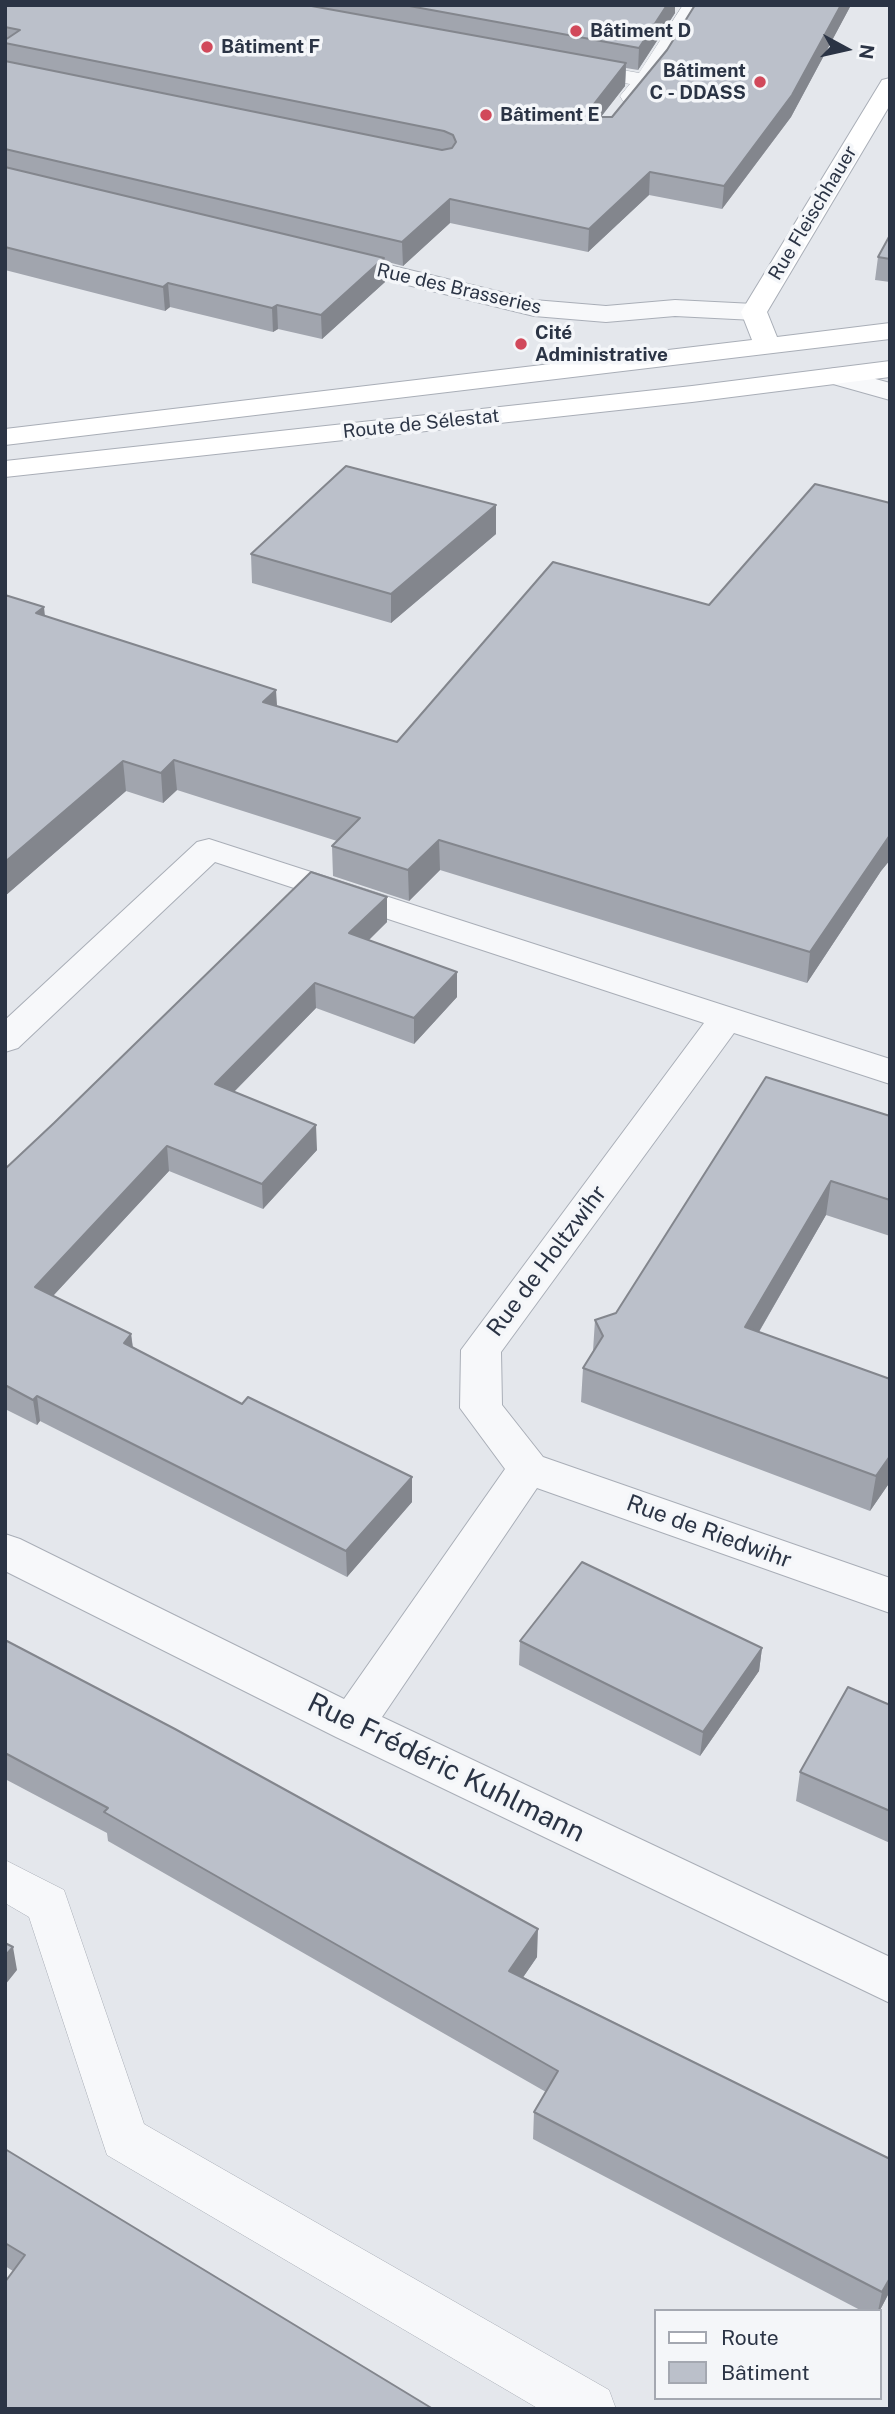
<!DOCTYPE html>
<html>
<head>
<meta charset="utf-8">
<style>
	body { margin:0 }
	#map { position:relative; width:895px; height:2414px; overflow:hidden; background:#e4e7ec; font-family:"Public Sans",sans-serif }
	canvas { display:block }
	.frame { position:absolute; inset:0; border:7px solid #2b3445; pointer-events:none }
	.legend { position:absolute; left:654px; top:2309px; width:228px; height:91px; box-sizing:border-box; background:#f4f6f9; border:2px solid #a4a8b1; margin:0; padding:9px 12px; list-style:none; font-size:21px; color:#2b3445 }
	.legend li { display:flex; align-items:center; gap:14px; height:35px }
	.legend b { width:35px; border:2px solid #a4a8b1 }
	.north { position:absolute; left:811px; top:14px; width:70px; height:70px; -webkit-text-stroke:5px #f4f6f9; paint-order:stroke; rotate:98deg; font-size:19px; font-weight:700; line-height:28px; text-align:center; color:#2b3445 }
	.north::after { content:''; display:block; margin:auto; width:24px; height:32px; background:#2b3445; clip-path:polygon(50% 0,100% 100%,50% 72%,0 100%) }
</style>
</head>
<body>
<div id="map">
<canvas width="895" height="2414"></canvas>
<div class="frame"></div>
<ul class="legend">
<li><b style="height:9px;background:#fff"></b>Route</li>
<li><b style="height:19px;background:#bbc0ca"></b>Bâtiment</li>
</ul>
<div class="north">N</div>
</div>
<script>
const context = document.querySelector('canvas').getContext('2d');
context.lineJoin = 'round';
function stroke(path, color, width, dash) {
  context.strokeStyle = color;
  context.lineWidth = width;
  context.lineCap = dash ? 'butt' : 'round';
  context.setLineDash(dash || []);
  context.stroke(path);
}
function fill(path, color) {
  context.fillStyle = color;
  context.fill(path, 'evenodd');
}
function drawText(font, color, halo, rows, align = 'center') {
  context.font = font + ' "Public Sans",sans-serif';
  context.lineWidth = 7;
  context.setLineDash([]);
  context.textBaseline = 'middle';
  context.strokeStyle = halo;
  context.fillStyle = color;
  for (const [text, x, y, turn = 0] of rows) {
    context.save();
    context.translate(x, y);
    context.rotate((+turn || 0) * Math.PI / 180);
    context.textAlign = isNaN(turn) ? turn : align;
    if (halo) context.strokeText(text, 0, 0);
    context.fillText(text, 0, 0);
    context.restore();
  }
}
const lane = new Path2D(`
	M 683,5 L 704,5 L 667,66 L 639,101 L 623,101 L 620,96 L 630,84 L 570,73 L 567,68 L 570,63 L 578,62 L 639,73 Z
	M 5,1860 L 64,1890 L 144,2124 L 609,2390 L 616,2409 L 539,2409 L 107,2155 L 29,1917 L 5,1903 Z`);
const street = new Path2D(`
	M 335,252 L 534,300 L 606,306 L 675,300 L 754,304 L 763,306 L 767,312 L 763,318 L 754,320 L 675,316 L 606,322 L 534,316 L 326,265 L 322,260 L 326,255 Z
	M 836,368 L 890,383 L 890,400 L 826,382 L 823,376 L 826,370 Z
	M 209,839 L 890,1059 L 890,1084 L 734,1033 L 501,1352 L 502,1405 L 543,1457 L 890,1578 L 890,1613 L 537,1488 L 382,1717 L 890,1957 L 890,2003 L 336,1737 L 5,1571 L 5,1534 L 20,1539 L 344,1699 L 505,1469 L 460,1408 L 461,1350 L 704,1023 L 215,862 L 18,1048 L 5,1052 L 5,1020 L 197,842 Z`);
const secondary = new Path2D(`
	M 890,78 L 890,105 L 767,312 L 777,337 L 890,323 L 890,339 L 5,445 L 5,429 L 752,340 L 741,312 L 879,85 L 882,80 Z
	M 890,361 L 890,377 L 692,402 L 5,477 L 5,461 L 692,386 Z`);
stroke(lane, '#a9aeb7', 1);
stroke(street, '#a9aeb7', 2);
stroke(secondary, '#a9aeb7', 2);
fill(lane, '#f7f8fa');
fill(street, '#f7f8fa');
fill(secondary, '#fff');
fill(new Path2D(`
	M 5,5 L 675,5 L 675,13 L 638,70 L 626,68 L 625,86 L 601,117 L 612,117 L 667,50 L 695,5 L 851,5 L 791,117 L 722,209 L 649,195 L 588,252 L 450,223 L 403,266 L 384,261 L 385,282 L 322,339 L 278,329 L 273,332 L 170,307 L 165,311 L 5,270 Z
	M 890,235 L 890,282 L 875,280 L 878,257 Z
	M 890,503 L 890,860 L 881,871 L 807,983 L 440,870 L 409,901 L 333,876 L 332,846 L 337,841 L 177,790 L 163,803 L 126,791 L 5,896 L 45,616 L 277,706 L 397,742 L 709,605 Z
	M 496,505 L 496,534 L 391,623 L 252,583 L 251,554 Z
	M 387,897 L 387,922 L 368,940 L 457,972 L 457,997 L 414,1044 L 316,1008 L 234,1092 L 317,1150 L 263,1209 L 169,1171 L 53,1296 L 131,1334 L 133,1347 L 412,1502 L 347,1577 L 40,1421 L 37,1425 L 5,1409 L 5,1169 Z
	M 890,1116 L 890,1236 L 826,1215 L 759,1332 L 890,1379 L 890,1482 L 870,1511 L 581,1402 L 583,1368 L 593,1351 L 595,1320 L 616,1313 Z
	M 5,1640 L 537,1957 L 523,1977 L 890,2159 L 890,2291 L 879,2312 L 879,2311 L 862,2311 L 533,2139 L 534,2112 L 546,2092 L 108,1841 L 107,1833 L 5,1779 Z
	M 520,1641 L 762,1648 L 759,1671 L 700,1756 L 519,1665 Z
	M 890,1705 L 890,1843 L 796,1801 L 800,1772 Z
	M 5,2149 L 433,2409 L 13,2271 L 5,2266 Z`), '#a1a5ae');
fill(new Path2D(`
	M 667,5 L 675,5 L 675,13 L 638,70 L 639,48 Z
	M 841,5 L 851,5 L 791,117 L 722,209 L 724,186 Z
	M 626,63 L 625,86 L 589,132 L 590,109 Z
	M 650,172 L 649,195 L 588,252 L 589,229 Z
	M 450,199 L 450,223 L 403,266 L 402,242 Z
	M 384,258 L 385,282 L 322,339 L 321,315 Z
	M 168,283 L 170,307 L 165,311 L 163,287 Z
	M 277,305 L 278,329 L 273,332 L 272,308 Z
	M 496,505 L 496,534 L 391,623 L 391,594 Z
	M 44,607 L 47,636 L 36,613 Z
	M 276,690 L 278,720 L 263,702 Z
	M 174,760 L 177,790 L 163,803 L 161,773 Z
	M 123,761 L 126,791 L 5,896 L 5,862 Z
	M 890,835 L 890,860 L 881,871 L 807,983 L 810,952 Z
	M 439,840 L 440,870 L 409,901 L 408,870 Z
	M 387,897 L 387,922 L 350,959 L 349,933 Z
	M 457,972 L 457,997 L 414,1044 L 414,1018 Z
	M 315,983 L 316,1008 L 217,1109 L 215,1084 Z
	M 316,1125 L 317,1150 L 263,1209 L 262,1184 Z
	M 167,1146 L 169,1171 L 38,1312 L 35,1287 Z
	M 831,1181 L 826,1215 L 742,1361 L 745,1327 Z
	M 131,1334 L 134,1359 L 124,1343 Z
	M 37,1396 L 40,1421 L 37,1425 L 33,1400 Z
	M 890,1456 L 890,1482 L 870,1511 L 876,1476 Z
	M 412,1477 L 412,1502 L 347,1577 L 346,1551 Z
	M 762,1648 L 759,1671 L 700,1756 L 703,1732 Z
	M 538,1929 L 537,1957 L 509,1998 L 509,1971 Z
	M 13,1947 L 17,1970 L 5,1985 L 5,1956 Z
	M 890,2278 L 890,2291 L 879,2312 L 879,2311 L 878,2311 L 882,2292 Z`), '#83868d');
const building = new Path2D(`
	M 5,5 L 306,5 L 626,63 L 590,109 L 596,117 L 612,117 L 667,50 L 695,5 L 841,5 L 792,95 L 724,186 L 650,172 L 589,229 L 450,199 L 402,242 L 5,149 L 5,61 L 442,150 L 452,148 L 456,142 L 453,135 L 444,131 L 5,43 L 5,40 L 20,30 L 5,27 Z
	M 404,5 L 667,5 L 639,48 Z
	M 5,167 L 384,258 L 321,315 L 277,305 L 272,308 L 168,283 L 163,287 L 5,247 Z
	M 890,235 L 890,259 L 878,257 Z
	M 346,466 L 496,505 L 391,594 L 251,554 Z
	M 815,484 L 890,503 L 890,835 L 810,952 L 439,840 L 408,870 L 332,846 L 360,818 L 174,760 L 161,773 L 123,761 L 5,862 L 5,595 L 44,607 L 36,613 L 276,690 L 263,702 L 397,742 L 553,562 L 709,605 Z
	M 311,872 L 387,897 L 349,933 L 457,972 L 414,1018 L 315,983 L 215,1084 L 316,1125 L 262,1184 L 167,1146 L 35,1287 L 131,1334 L 124,1343 L 242,1404 L 248,1397 L 412,1477 L 346,1551 L 37,1396 L 33,1400 L 5,1385 L 5,1169 L 54,1123 Z
	M 766,1077 L 890,1116 L 890,1200 L 831,1181 L 745,1327 L 890,1379 L 890,1456 L 876,1476 L 583,1368 L 603,1336 L 595,1320 L 616,1313 Z
	M 582,1562 L 762,1648 L 703,1732 L 520,1641 Z
	M 5,1640 L 175,1729 L 538,1929 L 509,1971 L 890,2159 L 890,2278 L 882,2292 L 534,2112 L 558,2071 L 104,1812 L 108,1808 L 5,1753 Z
	M 848,1687 L 890,1705 L 890,1811 L 800,1772 Z
	M 5,1943 L 13,1947 L 5,1956 Z
	M 5,2149 L 433,2409 L 5,2409 L 5,2282 L 25,2255 L 5,2243 Z`);
fill(building, '#bbc0ca');
stroke(building, '#83868d', 2);
for (const [x, y, r, color] of [
	[576,31,7,"#d1495b"],
	[207,47,7,"#d1495b"],
	[760,82,7,"#d1495b"],
	[486,115,7,"#d1495b"],
	[521,344,7,"#d1495b"]
]) {
  const dot = new Path2D();
  dot.arc(x, y, r, 0, 2 * Math.PI);
  context.fillStyle = color;
  context.fill(dot);
  stroke(dot, '#f4f6f9', 2.5);
}
drawText('bold 19px', '#2b3445', '#f4f6f9', [
	["Bâtiment D",590,31],
	["Bâtiment F",221,47],
	["Bâtiment",746,71,"right"],
	["C - DDASS",746,93,"right"],
	["Bâtiment E",500,115],
	["Cité",535,333],
	["Administrative",535,355]
], 'left');
drawText('19px', '#2b3445', '#f4f6f9', [
	["Rue Fleischhauer",813,213,-59],
	["Rue des Brasseries",459,289,13],
	["Route de Sélestat",421,424,-6]
]);
drawText('23px', '#2b3445', '#f4f6f9', [
	["Rue de Holtzwihr",547,1261,-53],
	["Rue de Riedwihr",709,1532,20]
]);
drawText('28px', '#2b3445', '#f4f6f9', [
	["Rue Frédéric Kuhlmann",446,1768,26]
]);
</script>
</body>
</html>
